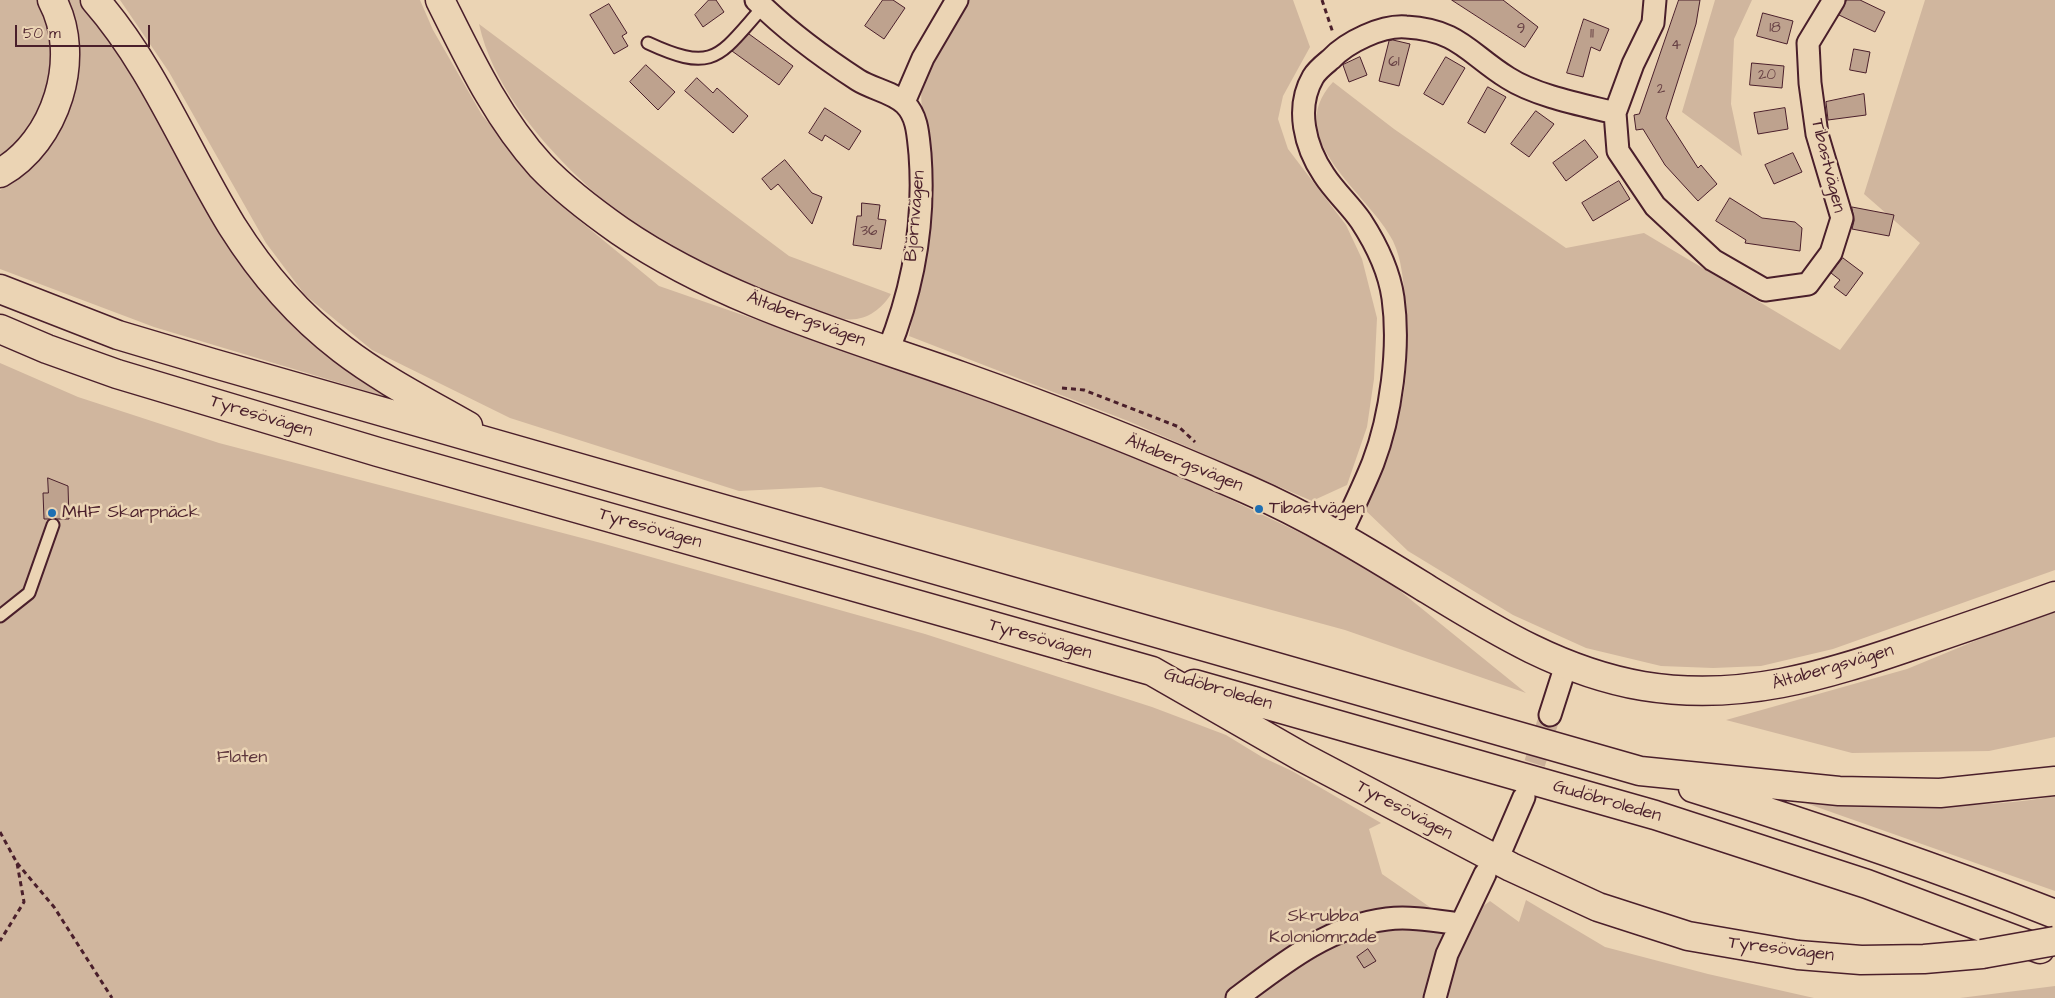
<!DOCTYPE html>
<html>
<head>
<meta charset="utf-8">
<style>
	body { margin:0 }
	#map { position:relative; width:2055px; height:998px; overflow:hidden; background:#ebd4b4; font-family:"Architects Daughter",sans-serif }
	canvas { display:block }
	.scale { position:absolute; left:15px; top:25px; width:135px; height:22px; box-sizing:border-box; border:2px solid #4a1f2b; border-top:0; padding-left:6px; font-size:15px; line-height:18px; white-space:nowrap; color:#4a1f2b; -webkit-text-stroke:4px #ebd4b4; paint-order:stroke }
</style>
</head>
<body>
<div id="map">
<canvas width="2055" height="998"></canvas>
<div class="scale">50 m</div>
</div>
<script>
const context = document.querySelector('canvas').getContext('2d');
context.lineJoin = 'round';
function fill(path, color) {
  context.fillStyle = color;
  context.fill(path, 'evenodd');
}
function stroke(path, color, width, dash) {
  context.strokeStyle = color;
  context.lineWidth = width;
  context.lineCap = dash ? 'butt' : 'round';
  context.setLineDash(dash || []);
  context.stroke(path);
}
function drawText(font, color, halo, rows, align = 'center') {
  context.font = font + ' "Architects Daughter",sans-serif';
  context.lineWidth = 5;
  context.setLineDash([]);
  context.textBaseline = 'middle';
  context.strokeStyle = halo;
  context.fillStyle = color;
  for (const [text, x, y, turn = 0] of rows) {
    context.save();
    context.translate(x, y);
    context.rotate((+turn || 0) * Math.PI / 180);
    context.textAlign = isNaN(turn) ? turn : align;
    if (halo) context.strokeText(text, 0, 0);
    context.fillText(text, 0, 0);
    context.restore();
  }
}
fill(new Path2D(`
	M 0,0 L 38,0 C 54,41 57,79 34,119 C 27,132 15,144 5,155 L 0,158 Z
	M 66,0 L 82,0 L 112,38 L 214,216 L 410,404 L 154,327 L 0,269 L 0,190 L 18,179 L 47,149 L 60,128 L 71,101 Z
	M 120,0 L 420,0 L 433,30 L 482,115 L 547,194 L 659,286 L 907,372 L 1143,458 L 1368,565 L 1526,693 L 1345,630 L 821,487 L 739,491 L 510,418 L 372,350 L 305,295 L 266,243 L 169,72 Z
	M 969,0 L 1293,0 L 1310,47 L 1283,96 L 1278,119 L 1288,149 L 1346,225 L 1362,259 L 1377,318 L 1374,379 L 1367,427 L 1347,485 L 1312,501 L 1128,421 L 909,336 C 919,282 930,229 931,174 C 932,144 916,107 923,79 C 930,50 953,24 969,0 Z
	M 1715,0 L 1752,0 L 1734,39 L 1731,104 L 1742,156 L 1682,112 Z
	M 1925,0 L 2055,0 L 2055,570 L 1833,649 L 1761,666 L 1713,668 L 1661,666 L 1586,648 L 1513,615 L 1408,551 L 1364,509 C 1376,475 1392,441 1401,406 C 1409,372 1408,335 1405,300 C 1403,280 1402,260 1393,241 C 1369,193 1280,139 1333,82 L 1394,129 L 1566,248 L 1644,233 L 1840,350 L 1920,243 L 1864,194 Z
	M 479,24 L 789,256 L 891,294 C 881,310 865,322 844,319 C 829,317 812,308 797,303 C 718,276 639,238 579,178 C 536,137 492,83 479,24 Z
	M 0,363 L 78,397 L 219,443 L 601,543 L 925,634 L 1152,707 L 1226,735 L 1262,757 L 1292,771 L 1381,823 L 1369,829 L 1382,874 L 1437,912 L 1473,914 L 1490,901 L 1519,922 L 1526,900 L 1605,947 L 1708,974 L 1814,998 L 0,998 Z
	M 2055,608 L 2055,737 L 1989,751 L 1852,753 L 1726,720 L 1907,669 Z
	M 2055,796 L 2055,891 L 1797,800 C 1883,803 1971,812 2055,796 Z
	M 2055,986 L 2055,998 L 1960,998 Z`), '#d0b69e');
const building = new Path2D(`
	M 709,0 L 716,0 L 724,12 L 703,27 L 695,15 Z
	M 883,0 L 893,0 L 905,8 L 884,39 L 865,26 Z
	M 1452,0 L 1503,0 L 1538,27 L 1525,47 Z
	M 1679,0 L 1700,0 L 1696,24 L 1666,118 L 1698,168 L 1701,165 L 1717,184 L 1698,201 L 1665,165 L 1643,129 L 1636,130 L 1634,115 L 1639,114 Z
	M 1847,0 L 1860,0 L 1885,12 L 1875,32 L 1839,15 Z
	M 609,4 L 627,33 L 622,36 L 628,46 L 614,54 L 590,15 Z
	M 1763,13 L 1793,21 L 1787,44 L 1757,36 Z
	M 1584,19 L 1609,29 L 1600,51 L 1591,47 L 1583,77 L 1567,73 Z
	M 749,34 L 793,66 L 779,85 L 732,51 Z
	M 1393,40 L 1410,44 L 1399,86 L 1379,81 L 1389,41 Z
	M 1854,49 L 1870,52 L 1866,73 L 1850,70 Z
	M 1360,57 L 1367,75 L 1349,82 L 1343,65 Z
	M 1446,57 L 1465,68 L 1443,105 L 1424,94 Z
	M 1752,63 L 1784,66 L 1782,88 L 1750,85 Z
	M 646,65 L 675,92 L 658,110 L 630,82 Z
	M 697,78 L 713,93 L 717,88 L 748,116 L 733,133 L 685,91 Z
	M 1488,87 L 1506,97 L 1485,133 L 1468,123 Z
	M 1864,94 L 1866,115 L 1828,120 L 1826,102 Z
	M 825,108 L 861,131 L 849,150 L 825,135 L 822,141 L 809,133 Z
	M 1785,108 L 1788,129 L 1758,134 L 1754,113 Z
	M 1536,111 L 1554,124 L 1529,157 L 1511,144 Z
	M 1585,140 L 1598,157 L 1566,181 L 1553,163 Z
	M 1793,153 L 1802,172 L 1774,184 L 1765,165 Z
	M 785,160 L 812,193 L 822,197 L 812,224 L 778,184 L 771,190 L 762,179 Z
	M 1619,181 L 1630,199 L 1593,221 L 1582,203 Z
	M 1730,198 L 1762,218 L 1795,222 L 1802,228 L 1800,251 L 1745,243 L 1746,240 L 1716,221 Z
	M 862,203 L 880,205 L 878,219 L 886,220 L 881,249 L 853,245 L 857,216 L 861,216 Z
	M 1852,207 L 1894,215 L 1889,236 L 1852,229 L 1854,221 Z
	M 1843,258 L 1863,273 L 1846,296 L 1834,287 L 1840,280 L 1831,273 Z
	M 48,478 L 68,486 L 69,519 L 44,519 L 43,493 L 48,493 Z
	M 1368,949 L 1376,961 L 1364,968 L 1357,957 Z`);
fill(building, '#bea28e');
stroke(building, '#4a1f2b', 1);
stroke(new Path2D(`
	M 1525,794 L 1550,715`), '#cbb099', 21, [21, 11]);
const service = new Path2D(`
	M 648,43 C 715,74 719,56 763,7
	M 0,616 L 29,593 L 53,525`);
const minor = new Path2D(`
	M 756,0 C 787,31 821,56 858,80 C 872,89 893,92 905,104 C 918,117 918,136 920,154 C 925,221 913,289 888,351
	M 1655,0 L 1653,23 L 1633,64 L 1615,113 L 1618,151 L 1655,206 L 1713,260 L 1765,290 L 1808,284 L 1831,253 L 1842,218 L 1817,134 L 1810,83 L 1808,43 L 1834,0
	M 904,102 L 923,58 L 957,0
	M 1340,536 C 1351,512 1363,488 1373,463 C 1391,416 1400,348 1393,298 C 1389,270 1376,244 1361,221 C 1350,205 1335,192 1324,175 C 1305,147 1295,108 1313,77 C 1317,70 1325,64 1331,59 C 1347,42 1382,25 1406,27 C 1459,30 1468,53 1508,78 C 1536,96 1583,105 1615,113
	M 1550,715 L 1566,665
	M 1502,848 L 1524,797
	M 1237,998 C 1282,964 1329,926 1387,919 C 1410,916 1437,921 1460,924
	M 1435,998 L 1447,954 L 1485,874`);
const tertiary = new Path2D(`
	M 440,0 C 469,58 497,118 541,166 C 564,190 593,212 620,231 C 722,301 845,335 961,376 C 1057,410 1152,448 1246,489 C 1308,516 1366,551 1424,587 C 1494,630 1561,672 1643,686 C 1740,702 1824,676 1914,645 C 1961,629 2008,613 2055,596`);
const motorway = new Path2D(`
	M 95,0 C 153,66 186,151 232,226 C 261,272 299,316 342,349 C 381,379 426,402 468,426
	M 0,173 C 56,142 83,57 52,0
	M 0,289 L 118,335 L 212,363 L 1640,771 L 1839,791 L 1940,793 L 2055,781
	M 0,329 L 47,349 L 117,374 L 378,452 L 1152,671 L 1302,757 L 1511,867 L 1598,907 L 1688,936 L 1798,955 L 1861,960 L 1924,959 L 1982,954
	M 1194,684 L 1655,815 L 1867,884 L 2040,949
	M 1693,788 C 1815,826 1936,867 2055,914`);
stroke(service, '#4a1f2b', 15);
stroke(minor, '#4a1f2b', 25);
stroke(tertiary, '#4a1f2b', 31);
stroke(motorway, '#4a1f2b', 31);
stroke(new Path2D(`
	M 1322,0 L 1333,33
	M 1062,388 L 1084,390 L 1179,427 L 1195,442
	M 0,832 L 17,863 L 24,902 L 0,941
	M 17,863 L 54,907 L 112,998`), '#4a1f2b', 3, [5, 4]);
stroke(service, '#ebd4b4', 11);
stroke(minor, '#ebd4b4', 21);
stroke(tertiary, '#ebd4b4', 28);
stroke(motorway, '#ebd4b4', 28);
const motorwayBridge = new Path2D(`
	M 1982,954 L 2055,941`);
stroke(motorwayBridge, '#4a1f2b', 31, []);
stroke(motorwayBridge, '#ebd4b4', 28);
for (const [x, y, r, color] of [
	[1259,509,5,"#1f6fb2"],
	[52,513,5,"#1f6fb2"]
]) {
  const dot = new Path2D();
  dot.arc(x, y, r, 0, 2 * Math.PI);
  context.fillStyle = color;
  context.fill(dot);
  stroke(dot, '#ebd4b4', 2);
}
drawText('15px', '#674044', null, [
	["18",1775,29],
	["9",1521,30],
	["11",1592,35],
	["4",1676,46],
	["61",1394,63],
	["20",1767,76],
	["2",1661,90],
	["36",869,232]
]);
drawText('18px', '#4a1f2b', '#ebd4b4', [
	["Tibastvägen",1827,166,76],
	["Björnvägen",916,216,-85],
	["Ältabergsvägen",806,320,21],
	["Tyresövägen",261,417,17],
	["Ältabergsvägen",1184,464,22],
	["Tyresövägen",650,529,16],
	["Tyresövägen",1040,640,16],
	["Ältabergsvägen",1833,668,-16],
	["Gudöbroleden",1218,690,16],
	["Gudöbroleden",1607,802,16],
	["Tyresövägen",1404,811,28],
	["Tyresövägen",1781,950,7]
]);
drawText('18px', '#4a1f2b', '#ebd4b4', [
	["Tibastvägen",1269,509],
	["MHF Skarpnäck",62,513]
], 'left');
drawText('18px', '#5e363c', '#ebd4b4', [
	["Flaten",242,758],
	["Skrubba",1323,917],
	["Koloniområde",1323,938]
]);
</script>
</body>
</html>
